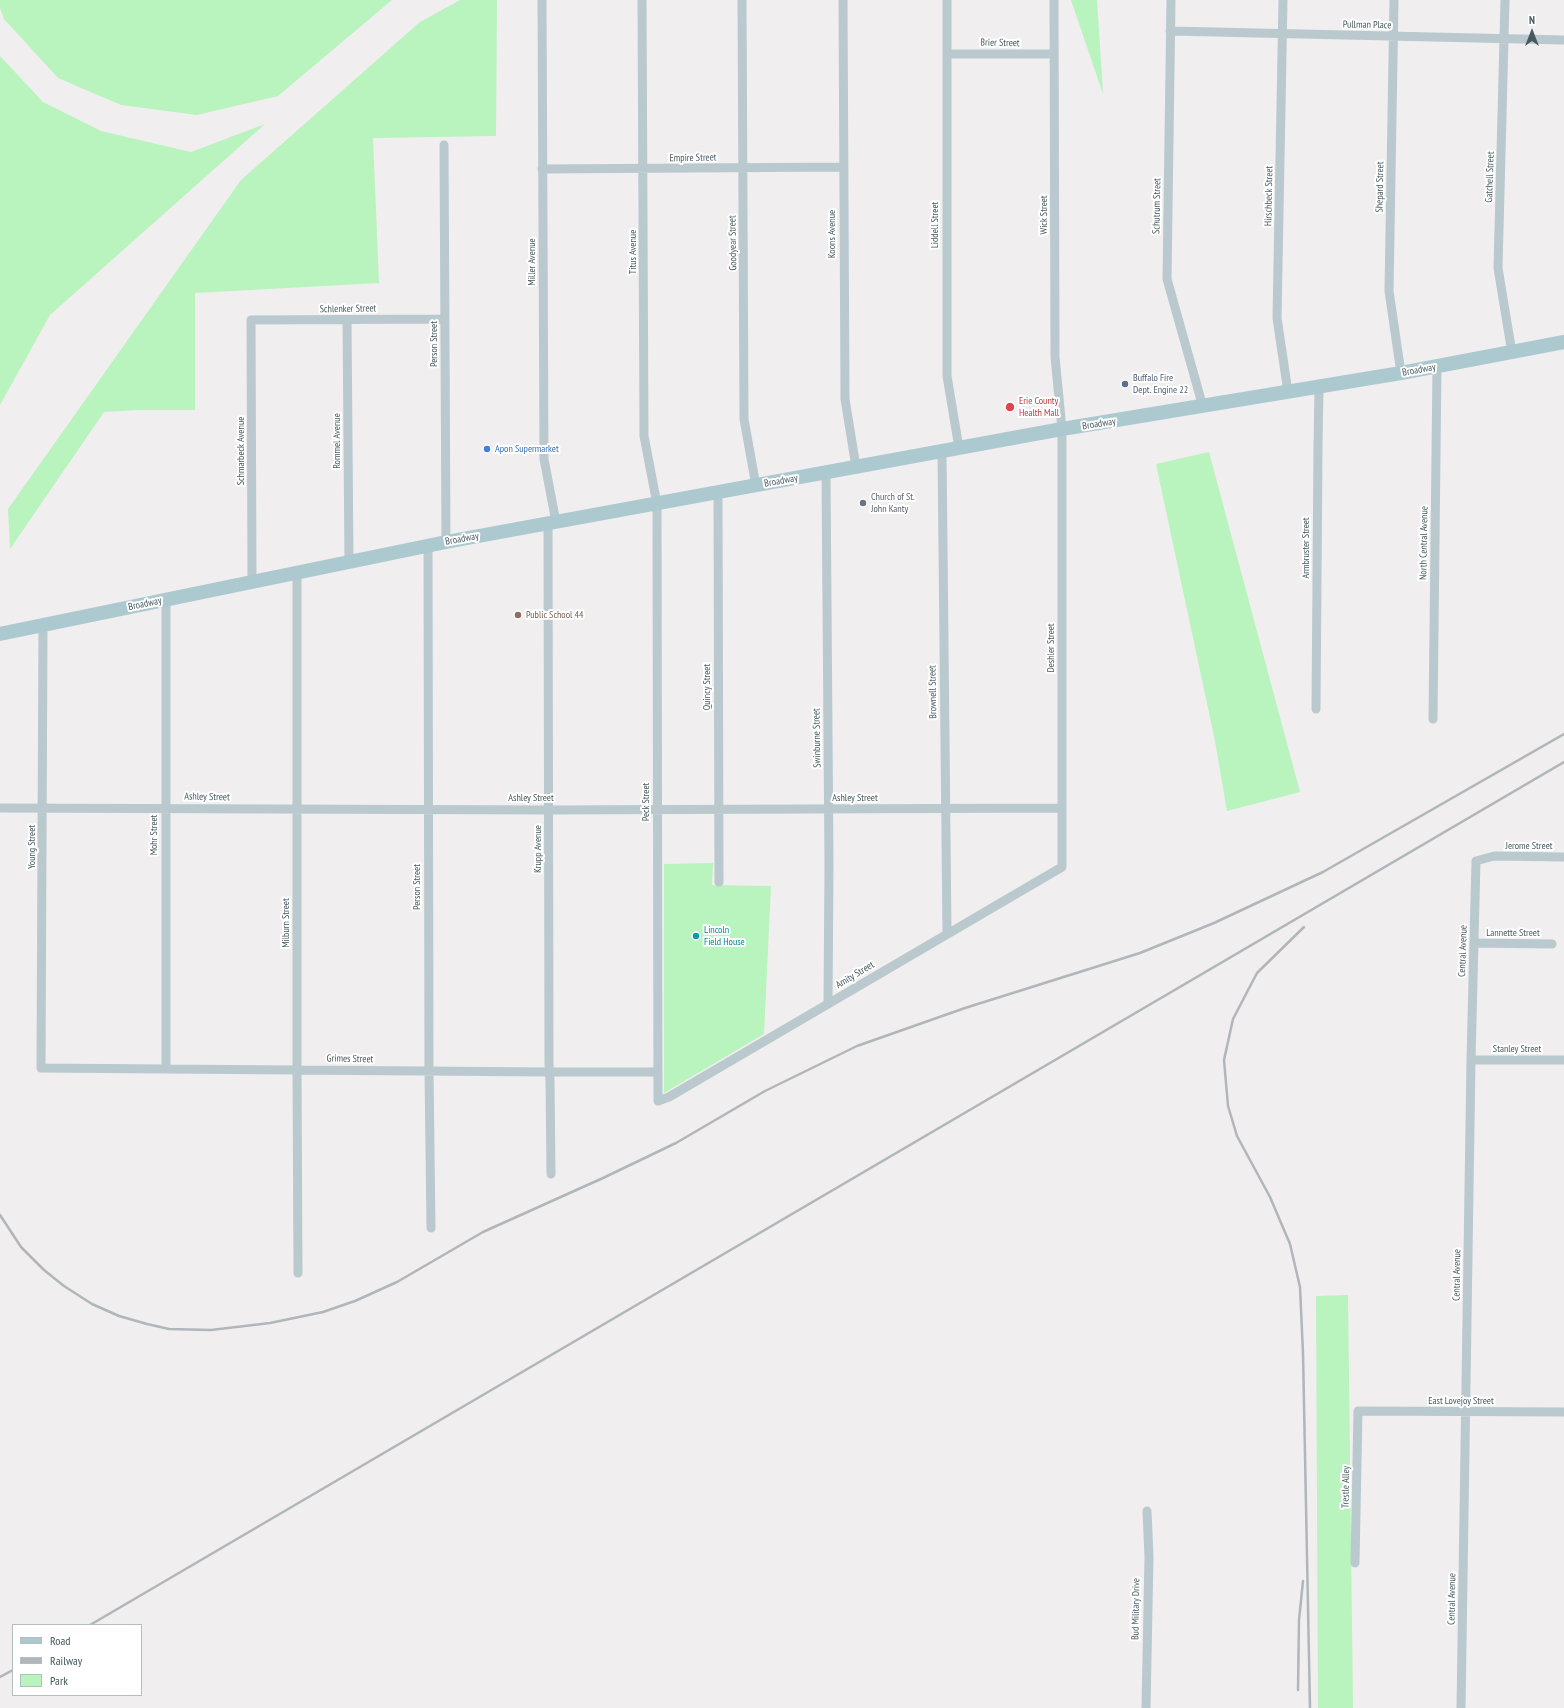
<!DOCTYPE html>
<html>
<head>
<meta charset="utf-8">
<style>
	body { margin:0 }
	#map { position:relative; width:1564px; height:1708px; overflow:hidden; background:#f1eeef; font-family:"PT Sans Narrow",sans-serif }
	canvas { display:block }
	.legend { position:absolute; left:12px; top:1624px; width:130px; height:72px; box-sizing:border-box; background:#fff; border:1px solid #b5bdbf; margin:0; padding:5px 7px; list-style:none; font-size:12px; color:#45595e }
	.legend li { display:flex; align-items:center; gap:8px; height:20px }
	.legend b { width:20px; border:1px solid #b5bdbf }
	.north { position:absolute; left:1512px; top:12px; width:40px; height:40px; -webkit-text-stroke:3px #fff; paint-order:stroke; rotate:0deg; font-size:11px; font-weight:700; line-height:16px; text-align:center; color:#45595e }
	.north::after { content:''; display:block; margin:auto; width:14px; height:18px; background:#45595e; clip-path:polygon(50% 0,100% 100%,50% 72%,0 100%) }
</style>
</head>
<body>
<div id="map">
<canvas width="1564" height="1708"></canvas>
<ul class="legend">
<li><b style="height:5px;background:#acc9d0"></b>Road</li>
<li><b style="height:5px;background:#b0b6ba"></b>Railway</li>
<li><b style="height:11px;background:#b9f3be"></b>Park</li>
</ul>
<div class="north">N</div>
</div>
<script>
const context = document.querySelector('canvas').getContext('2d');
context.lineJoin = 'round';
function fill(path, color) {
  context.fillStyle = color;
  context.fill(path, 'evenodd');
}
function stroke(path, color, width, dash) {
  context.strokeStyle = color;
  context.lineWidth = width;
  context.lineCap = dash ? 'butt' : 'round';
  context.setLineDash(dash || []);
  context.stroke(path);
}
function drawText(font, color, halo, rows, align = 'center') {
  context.font = font + ' "PT Sans Narrow",sans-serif';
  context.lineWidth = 4;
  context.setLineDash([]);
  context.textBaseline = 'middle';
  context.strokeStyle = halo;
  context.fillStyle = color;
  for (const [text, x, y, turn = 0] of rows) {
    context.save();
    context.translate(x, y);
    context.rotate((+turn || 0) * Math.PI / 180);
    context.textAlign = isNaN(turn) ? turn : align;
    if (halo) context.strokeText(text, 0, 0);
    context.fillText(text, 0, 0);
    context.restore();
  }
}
fill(new Path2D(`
	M 0,0 L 392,0 L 278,96 L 197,115 L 121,105 L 58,78 L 4,19 L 0,8 Z
	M 460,0 L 497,0 L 496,136 L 373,138 L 379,283 L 195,293 L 195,410 L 137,410 L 104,412 L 10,549 L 8,509 L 241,180 L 420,22 Z
	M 1071,0 L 1097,0 L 1103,94 Z
	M 0,56 L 43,102 L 101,131 L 191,152 L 265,124 L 50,315 L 0,405 Z
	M 1209,452 L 1300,792 L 1227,811 L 1215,741 L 1156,464 Z
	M 713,863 L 712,885 L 771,886 L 764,1034 L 664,1093 L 664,864 Z
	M 1348,1295 L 1353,1708 L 1318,1708 L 1316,1296 Z`), '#b9f3be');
stroke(new Path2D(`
	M 542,0 L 544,459 L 556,522
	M 642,0 L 644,436 L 657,504 L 658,1101 L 669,1097 L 1062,867 L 1062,429 L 1055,357 L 1054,0
	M 742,0 L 744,419 L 756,486
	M 843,0 L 845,399 L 856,467
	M 947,0 L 947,376 L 959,448
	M 1171,0 L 1167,279 L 1203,407
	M 1283,0 L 1277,318 L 1288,392
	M 1394,0 L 1389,291 L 1401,373
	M 1505,0 L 1498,268 L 1512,353
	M 1170,31 L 1564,40
	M 947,54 L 1054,54
	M 444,145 L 446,542
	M 542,169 L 843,167
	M 347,320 L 349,562
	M 942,451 L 947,933
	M 826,473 L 829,865 L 828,1004
	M 718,492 L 719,882
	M 548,524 L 549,1064 L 550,1081 L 551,1174
	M 428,546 L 429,1071 L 431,1228
	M 297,573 L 297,1069 L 298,1273
	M 252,582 L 251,320 L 444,319
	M 166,600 L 166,1069
	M 43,625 L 41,1068 L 549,1072 L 658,1072
	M 1316,709 L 1318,447 L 1319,387
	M 1433,719 L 1437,366
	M 0,808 L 549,810 L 1062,808
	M 1475,943 L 1552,944
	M 1471,1060 L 1564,1060
	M 1355,1563 L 1358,1411 L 1564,1412
	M 1146,1708 L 1149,1557 L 1147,1511
	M 1461,1708 L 1471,1060 L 1476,861 L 1494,856 L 1564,857`), '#b9c9cd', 9);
stroke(new Path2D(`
	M 0,634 L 446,542 L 1062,429 L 1401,373 L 1564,342`), '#acc9d0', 14);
stroke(new Path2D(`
	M 1304,927 L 1257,973 L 1233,1019 L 1224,1060 L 1228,1106 L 1237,1136 L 1270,1197 L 1290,1244 L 1300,1287 L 1303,1353 L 1310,1708
	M 0,1215 L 21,1247 L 44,1270 L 64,1286 L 92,1304 L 119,1316 L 147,1324 L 169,1329 L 211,1330 L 270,1323 L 323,1312 L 355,1301 L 397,1282 L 483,1232 L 603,1178 L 676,1143 L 765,1091 L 857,1046 L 965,1008 L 1140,953 L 1214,923 L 1323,872 L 1564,734
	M 90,1625 L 1564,762
	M 0,1677 L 13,1670
	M 1298,1690 L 1299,1620 L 1303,1581`), '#b0b6ba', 2.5);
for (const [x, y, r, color] of [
	[1125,384,4,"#5c6f8a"],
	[1010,407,5,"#e0444e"],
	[487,449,4,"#3f7fe0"],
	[863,503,4,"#6b7280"],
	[518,615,4,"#8d6e63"],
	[696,936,4,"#0f9aa8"]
]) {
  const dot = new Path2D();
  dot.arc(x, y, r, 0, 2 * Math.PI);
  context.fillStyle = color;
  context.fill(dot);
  stroke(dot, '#fff', 1.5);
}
drawText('10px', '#45595e', '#fff', [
	["Pullman Place",1367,25,1],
	["Brier Street",1000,43,1],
	["Empire Street",693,158,-1],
	["Gatchell Street",1490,177,-88],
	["Shepard Street",1380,187,-89],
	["Hirschbeck Street",1269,196,-89],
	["Schutrum Street",1157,206,-89],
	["Wick Street",1044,215,-90],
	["Liddell Street",935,225,-90],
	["Koons Avenue",832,234,-90],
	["Goodyear Street",733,243,-91],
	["Titus Avenue",633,252,-90],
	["Miller Avenue",532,262,-90],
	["Schlenker Street",348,309,-1],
	["Person Street",434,344,-90],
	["Broadway",1419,370,-10],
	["Broadway",1099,424,-9],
	["Rommel Avenue",337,441,-90],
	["Schmarbeck Avenue",241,451,-90],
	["Broadway",781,481,-10],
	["Broadway",462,539,-10],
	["North Central Avenue",1424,543,-89],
	["Armbruster Street",1306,548,-90],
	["Broadway",145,604,-12],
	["Deshler Street",1051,648,-90],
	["Quincy Street",707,687,-90],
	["Brownell Street",933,692,-91],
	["Swinburne Street",817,738,-91],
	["Ashley Street",207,797,1],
	["Ashley Street",531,798],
	["Ashley Street",855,798],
	["Peck Street",646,802,-90],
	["Mohr Street",154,835,-90],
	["Jerome Street",1529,846],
	["Young Street",32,847,-90],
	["Krupp Avenue",538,849,-90],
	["Person Street",417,887,-90],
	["Milburn Street",286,923,-90],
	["Lannette Street",1513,933],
	["Central Avenue",1463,951,-88],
	["Amity Street",855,975,-31],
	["Stanley Street",1517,1049],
	["Grimes Street",350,1059,1],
	["Central Avenue",1457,1275,-89],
	["East Lovejoy Street",1461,1401],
	["Trestle Alley",1346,1487,-89],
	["Central Avenue",1452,1599,-89],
	["Bud Military Drive",1136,1609,-89]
]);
drawText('10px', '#4e5e75', '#fff', [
	["Buffalo Fire",1133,378],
	["Dept. Engine 22",1133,390]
], 'left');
drawText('10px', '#be3a42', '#fff', [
	["Erie County",1019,401],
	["Health Mall",1019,413]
], 'left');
drawText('10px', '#366cbe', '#fff', [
	["Apon Supermarket",495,449]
], 'left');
drawText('10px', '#5b616d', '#fff', [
	["Church of St.",871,497],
	["John Kanty",871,509]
], 'left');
drawText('10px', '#785e54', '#fff', [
	["Public School 44",526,615]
], 'left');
drawText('10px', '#0d838f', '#fff', [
	["Lincoln",704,930],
	["Field House",704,942]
], 'left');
</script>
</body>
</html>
